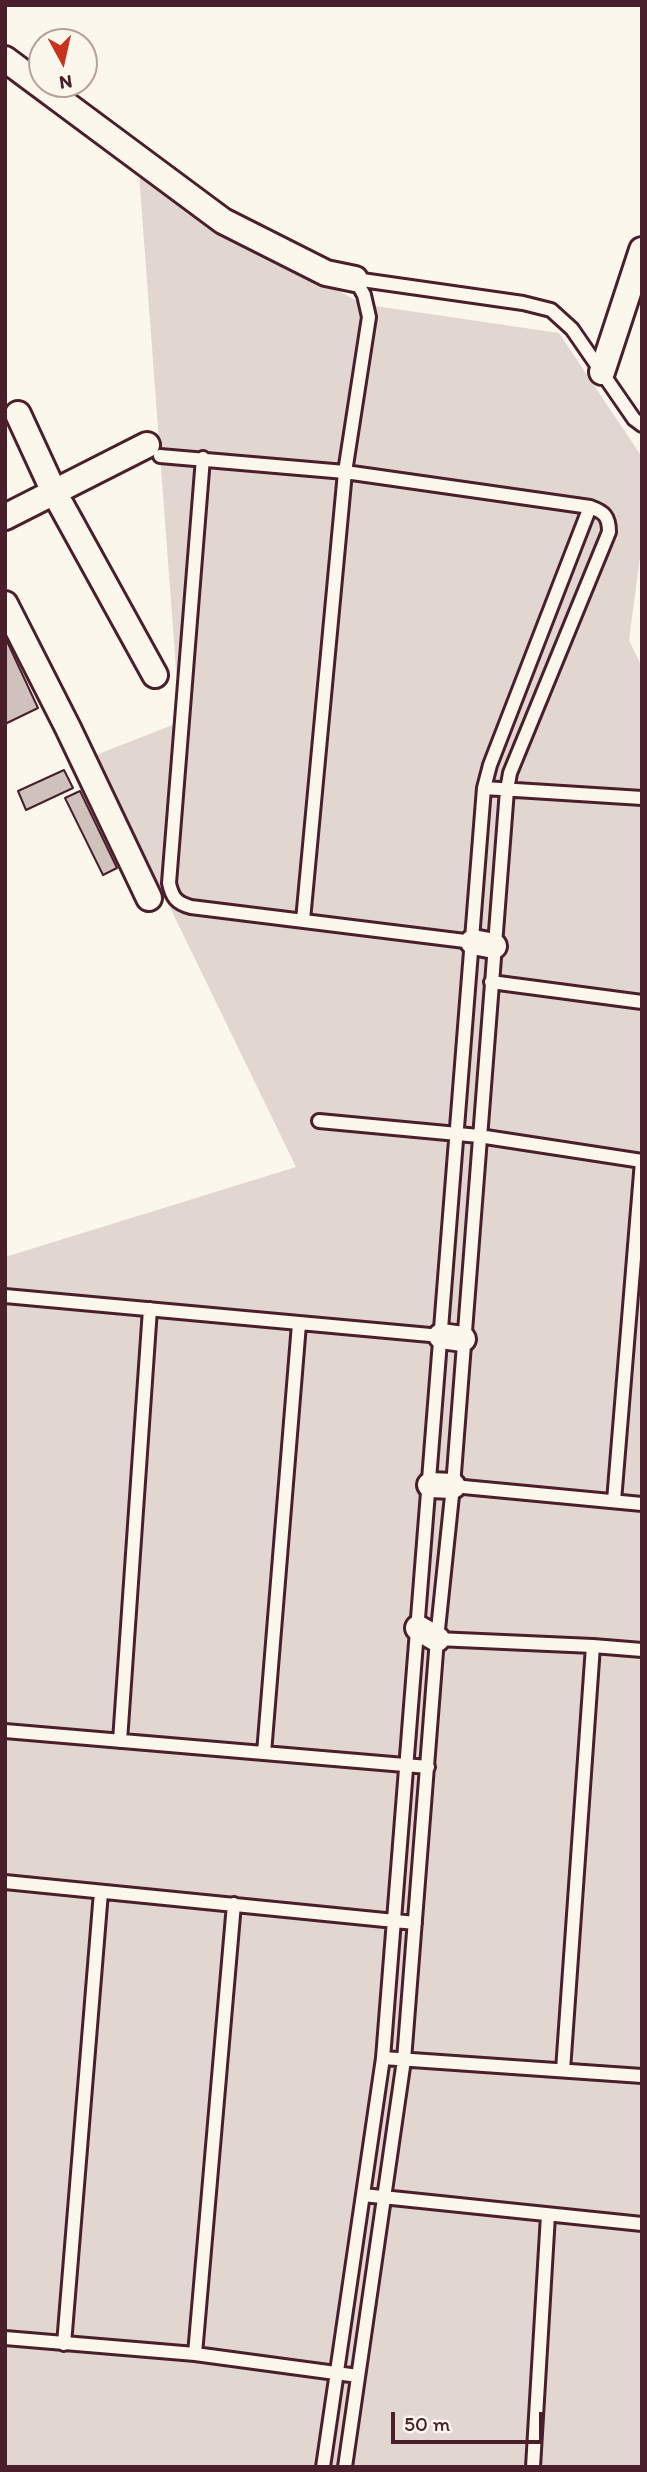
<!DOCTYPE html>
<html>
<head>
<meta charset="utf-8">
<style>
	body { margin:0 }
	#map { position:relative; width:647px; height:2472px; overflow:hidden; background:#fbf7ec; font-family:Itim,sans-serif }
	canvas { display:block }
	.frame { position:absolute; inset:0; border:7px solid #4a1f2b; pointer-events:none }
	.north { position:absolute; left:28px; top:28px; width:70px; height:70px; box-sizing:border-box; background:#fbf7ec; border:2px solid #b4a19f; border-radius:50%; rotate:172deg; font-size:19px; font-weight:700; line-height:28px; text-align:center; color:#4a1f2b }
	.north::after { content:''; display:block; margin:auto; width:24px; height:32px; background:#c8321e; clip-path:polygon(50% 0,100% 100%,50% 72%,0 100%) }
	.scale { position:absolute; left:391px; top:2412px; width:152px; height:32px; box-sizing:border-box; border:4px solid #4a1f2b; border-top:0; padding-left:9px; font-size:21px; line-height:24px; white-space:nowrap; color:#4a1f2b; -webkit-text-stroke:5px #fbf7ec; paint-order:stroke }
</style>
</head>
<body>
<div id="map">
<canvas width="647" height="2472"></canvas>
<div class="frame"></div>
<div class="north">N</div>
<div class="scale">50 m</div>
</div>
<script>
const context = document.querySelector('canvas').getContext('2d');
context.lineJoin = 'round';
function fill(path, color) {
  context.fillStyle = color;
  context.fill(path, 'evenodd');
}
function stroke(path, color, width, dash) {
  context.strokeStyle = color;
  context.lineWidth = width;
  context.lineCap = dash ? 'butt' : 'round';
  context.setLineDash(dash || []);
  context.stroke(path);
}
fill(new Path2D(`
	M 139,174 L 362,304 L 559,333 L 642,457 L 642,542 L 629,640 L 642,667 L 640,2467 L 5,2467 L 5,1257 L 296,1167 L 96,755 L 180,722 Z`), '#e2d7d0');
const building = new Path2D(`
	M 5,637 L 38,708 L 5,724 Z
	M 64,770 L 73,788 L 26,810 L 18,791 Z
	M 80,791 L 117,868 L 103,875 L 65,798 Z`);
fill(building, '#cfc2bc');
stroke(building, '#4a1f2b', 2);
const lane = new Path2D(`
	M 355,279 L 523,303 L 551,310 L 572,329 L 634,419 L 642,425
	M 160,456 L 345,472 L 590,507 C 604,512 609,516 609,532 L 510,773 L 507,790 L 453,1486 L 437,1639 L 404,2060 L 345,2467
	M 203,458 L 169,883 C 172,897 176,903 191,907 L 473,942
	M 484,788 L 642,798
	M 303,920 L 345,472 L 369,317 L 364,295 L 355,279
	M 491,982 L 642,1002
	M 319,1121 L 479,1136 L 642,1161 L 614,1501
	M 5,1296 L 441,1336
	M 453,1486 L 642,1504
	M 437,1639 L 593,1646 L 642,1650
	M 5,1731 L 428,1767
	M 120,1741 L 150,1309
	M 264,1753 L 299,1324
	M 5,1882 L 415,1923
	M 383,2058 L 642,2076
	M 563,2070 L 593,1646
	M 363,2195 L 642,2224
	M 5,2338 L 195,2354 L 358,2376
	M 64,2344 L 101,1892
	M 195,2354 L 234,1904
	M 323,2467 L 383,2058 L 484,788 L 490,765 L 590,507
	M 533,2467 L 548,2215`);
const street = new Path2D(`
	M 5,59 L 223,221 L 326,273 L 355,279
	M 602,372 L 642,250
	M 18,414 L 54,492 L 155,675
	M 5,517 L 147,445
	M 5,604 L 68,728 L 149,898
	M 473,942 L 494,946
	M 441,1336 L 463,1339
	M 430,1485 L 453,1486
	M 418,1628 L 437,1639`);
stroke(lane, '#4a1f2b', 18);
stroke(street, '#4a1f2b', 30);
stroke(lane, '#fbf7ec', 12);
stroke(street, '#fbf7ec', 24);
</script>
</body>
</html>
